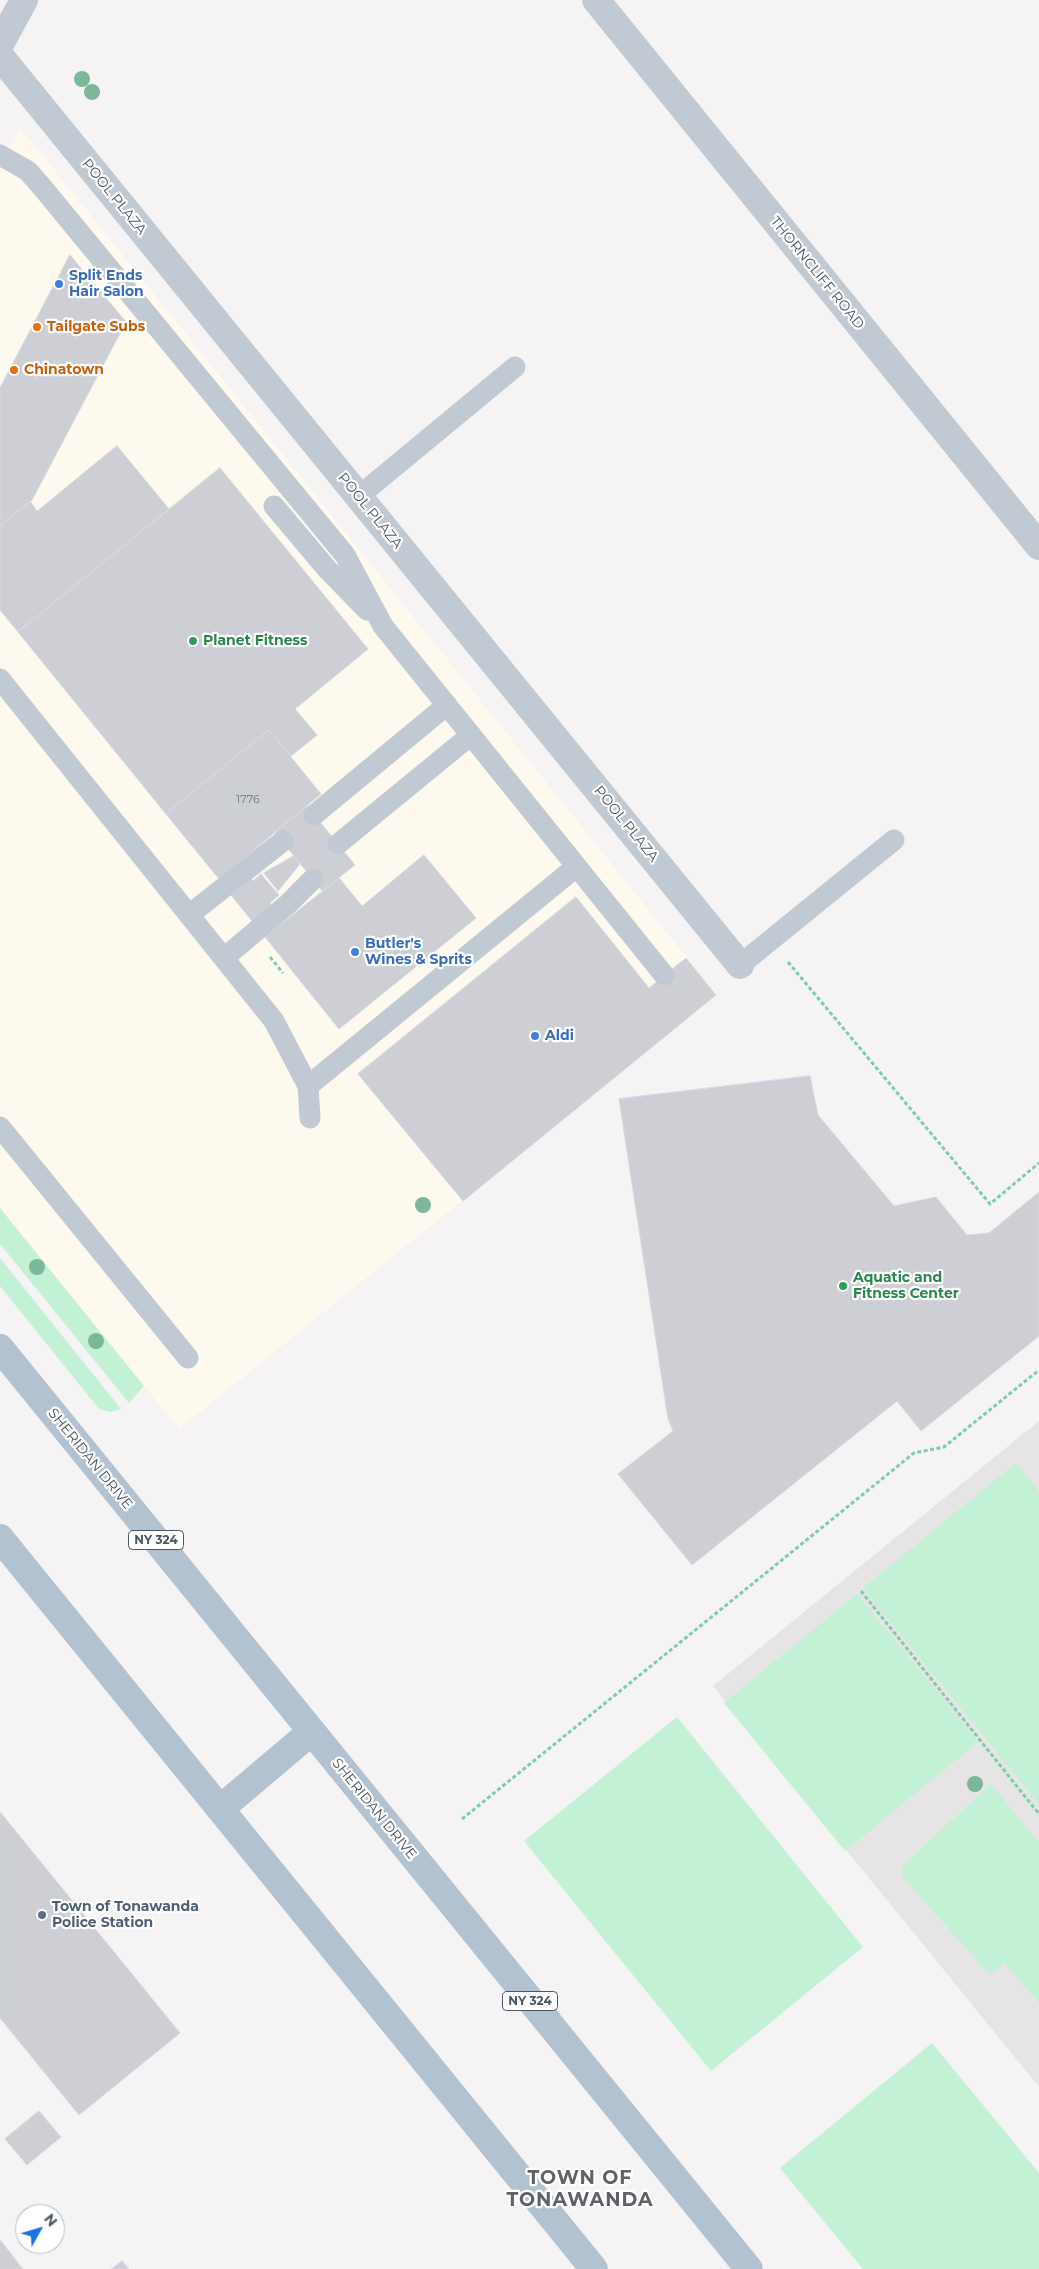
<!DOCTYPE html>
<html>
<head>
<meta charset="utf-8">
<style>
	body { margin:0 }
	#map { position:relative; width:1039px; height:2269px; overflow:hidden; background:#f5f3f3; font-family:Montserrat,sans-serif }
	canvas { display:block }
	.north { position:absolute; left:15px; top:2204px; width:50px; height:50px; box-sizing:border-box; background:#fff; border:1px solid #b7bbc0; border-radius:50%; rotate:51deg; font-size:14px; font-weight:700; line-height:20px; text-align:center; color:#4a5661 }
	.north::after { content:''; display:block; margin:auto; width:18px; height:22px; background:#1a73e8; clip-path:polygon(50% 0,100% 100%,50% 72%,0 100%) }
</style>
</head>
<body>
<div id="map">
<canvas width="1039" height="2269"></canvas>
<div class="north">N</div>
</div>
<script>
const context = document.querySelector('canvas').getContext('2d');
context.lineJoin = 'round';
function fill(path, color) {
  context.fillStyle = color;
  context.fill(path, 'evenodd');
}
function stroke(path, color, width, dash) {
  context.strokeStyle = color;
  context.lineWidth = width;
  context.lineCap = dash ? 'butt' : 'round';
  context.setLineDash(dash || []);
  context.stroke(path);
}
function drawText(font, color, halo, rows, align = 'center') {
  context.font = font + ' Montserrat,sans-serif';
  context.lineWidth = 4.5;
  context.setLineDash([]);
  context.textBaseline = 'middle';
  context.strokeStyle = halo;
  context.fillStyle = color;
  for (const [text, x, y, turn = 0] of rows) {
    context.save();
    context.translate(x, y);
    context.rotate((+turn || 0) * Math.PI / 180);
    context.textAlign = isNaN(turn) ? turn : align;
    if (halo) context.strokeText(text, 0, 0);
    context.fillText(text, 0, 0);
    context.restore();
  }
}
fill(new Path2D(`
	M 20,127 L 717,995 L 179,1429 L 0,1208 L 0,165 Z`), '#fdf9ef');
fill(new Path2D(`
	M 1039,1421 L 1039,2087 L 713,1686 Z`), '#e6e4e5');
fill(new Path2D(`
	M 0,1208 L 144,1386 L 129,1403 L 0,1244 Z
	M 0,1258 L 121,1409 L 111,1412 L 99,1409 L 0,1286 Z
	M 1016,1463 L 1039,1492 L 1039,1804 L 863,1588 Z
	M 857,1594 L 978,1742 L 845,1851 L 724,1703 Z
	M 677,1717 L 863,1947 L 711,2071 L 524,1841 Z
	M 991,1784 L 1039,1843 L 1039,2003 L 1005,1963 L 990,1975 L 903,1877 L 902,1867 Z
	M 932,2043 L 1039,2173 L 1039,2269 L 863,2269 L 780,2168 Z`), '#c3f1d5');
const building = new Path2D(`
	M 70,255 L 126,322 L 32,500 L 0,526 L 0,388 Z
	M 117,446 L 169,509 L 18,632 L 0,610 L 0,526 L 30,501 L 37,511 Z
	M 220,468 L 368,649 L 295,709 L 317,735 L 291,756 L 269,730 L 166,814 L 18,632 Z
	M 269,730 L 321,794 L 219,879 L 166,814 Z
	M 307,806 L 355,865 L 322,891 L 275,832 Z
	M 424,855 L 476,918 L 339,1029 L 265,937 L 339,878 L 362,906 Z
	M 294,856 L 300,864 L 278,891 L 264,873 Z
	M 261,874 L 279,895 L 270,903 L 271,905 L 252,921 L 231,895 L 251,879 L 253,881 Z
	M 576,897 L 649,988 L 686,958 L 716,995 L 463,1201 L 358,1074 Z
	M 810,1076 L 818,1115 L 894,1206 L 936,1197 L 967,1235 L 989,1233 L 1039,1192 L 1039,1336 L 921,1431 L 897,1401 L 692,1565 L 618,1474 L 673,1431 L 668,1419 L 619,1099 Z
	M 0,1812 L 180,2033 L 79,2115 L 0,2018 Z
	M 39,2111 L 61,2137 L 27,2165 L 5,2139 Z
	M 0,2240 L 23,2269 L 0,2269 Z
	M 122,2261 L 129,2269 L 112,2269 Z`);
fill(building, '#cdcfd5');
stroke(building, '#d7d9de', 1);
stroke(new Path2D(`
	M 270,957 L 283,973
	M 788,962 L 990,1204 L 1039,1163
	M 861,1591 L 1039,1814
	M 462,1819 L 914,1453 L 944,1447 L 1039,1370`), '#7ad0a6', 3, [4, 2.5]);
stroke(new Path2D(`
	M 0,155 L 28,171 L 42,187 L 345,555 L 383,626 L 664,975
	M 359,496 L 515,367
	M 274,506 L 327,569 L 367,610
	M 0,679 L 274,1021 L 308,1086 L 310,1118
	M 314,815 L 447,705
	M 338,844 L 471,735
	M 189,915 L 283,841
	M 224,958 L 288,904 L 313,879
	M 740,965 L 894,840
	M 308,1086 L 576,867
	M 0,1127 L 188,1358`), '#c1cad2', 21);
stroke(new Path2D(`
	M 596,0 L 1039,546
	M 0,56 L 740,965`), '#c1cad2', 28);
stroke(new Path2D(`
	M 0,44 L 24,0`), '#c1cad2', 28);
stroke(new Path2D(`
	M 0,1348 L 749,2269
	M 0,1538 L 594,2269
	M 220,1809 L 311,1732`), '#b3c2d1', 28);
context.fillStyle = '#7bb799';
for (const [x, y] of [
	[82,79],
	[92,92],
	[423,1205],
	[37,1267],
	[96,1341],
	[975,1784]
]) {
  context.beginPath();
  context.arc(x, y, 8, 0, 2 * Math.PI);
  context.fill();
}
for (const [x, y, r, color] of [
	[59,284,5,"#3f7fe0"],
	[37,327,5,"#e8710a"],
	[14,370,5,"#e8710a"],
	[193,641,5,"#2e9e5b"],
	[355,952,5,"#3f7fe0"],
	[535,1036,5,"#3f7fe0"],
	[843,1286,5,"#2e9e5b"],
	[42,1915,5,"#5c6f8a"]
]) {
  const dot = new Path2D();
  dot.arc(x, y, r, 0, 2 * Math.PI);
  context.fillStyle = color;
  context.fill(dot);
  stroke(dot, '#fff', 2);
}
drawText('11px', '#6b747e', null, [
	["1776",248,800]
]);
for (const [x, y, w] of [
	[156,1540,55],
	[530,2001,55]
]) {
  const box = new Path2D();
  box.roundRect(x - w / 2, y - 9.5, w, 19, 4);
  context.fillStyle = '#fff';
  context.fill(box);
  stroke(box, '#4a5661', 1);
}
drawText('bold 12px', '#4a5661', null, [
	["NY 324",156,1540],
	["NY 324",530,2001]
]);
drawText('14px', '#4a5661', '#fff', [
	["POOL PLAZA",114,197,51],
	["THORNCLIFF ROAD",817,273,51],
	["POOL PLAZA",370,511,51],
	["POOL PLAZA",626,824,51],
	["SHERIDAN DRIVE",90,1459,51],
	["SHERIDAN DRIVE",374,1809,51]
]);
drawText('bold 14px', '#366cbe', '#fff', [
	["Split Ends",69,276],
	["Hair Salon",69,292],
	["Butler's",365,944],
	["Wines & Sprits",365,960],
	["Aldi",545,1036]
], 'left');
drawText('bold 14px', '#c56008', '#fff', [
	["Tailgate Subs",47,327],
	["Chinatown",24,370]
], 'left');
drawText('bold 14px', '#27864d', '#fff', [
	["Planet Fitness",203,641],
	["Aquatic and",853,1278],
	["Fitness Center",853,1294]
], 'left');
drawText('bold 14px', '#4e5e75', '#fff', [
	["Town of Tonawanda",52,1907],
	["Police Station",52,1923]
], 'left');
context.letterSpacing = '1px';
drawText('bold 19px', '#5f6368', '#fff', [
	["TOWN OF",580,2178],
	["TONAWANDA",580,2200]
]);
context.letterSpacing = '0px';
</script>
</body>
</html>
